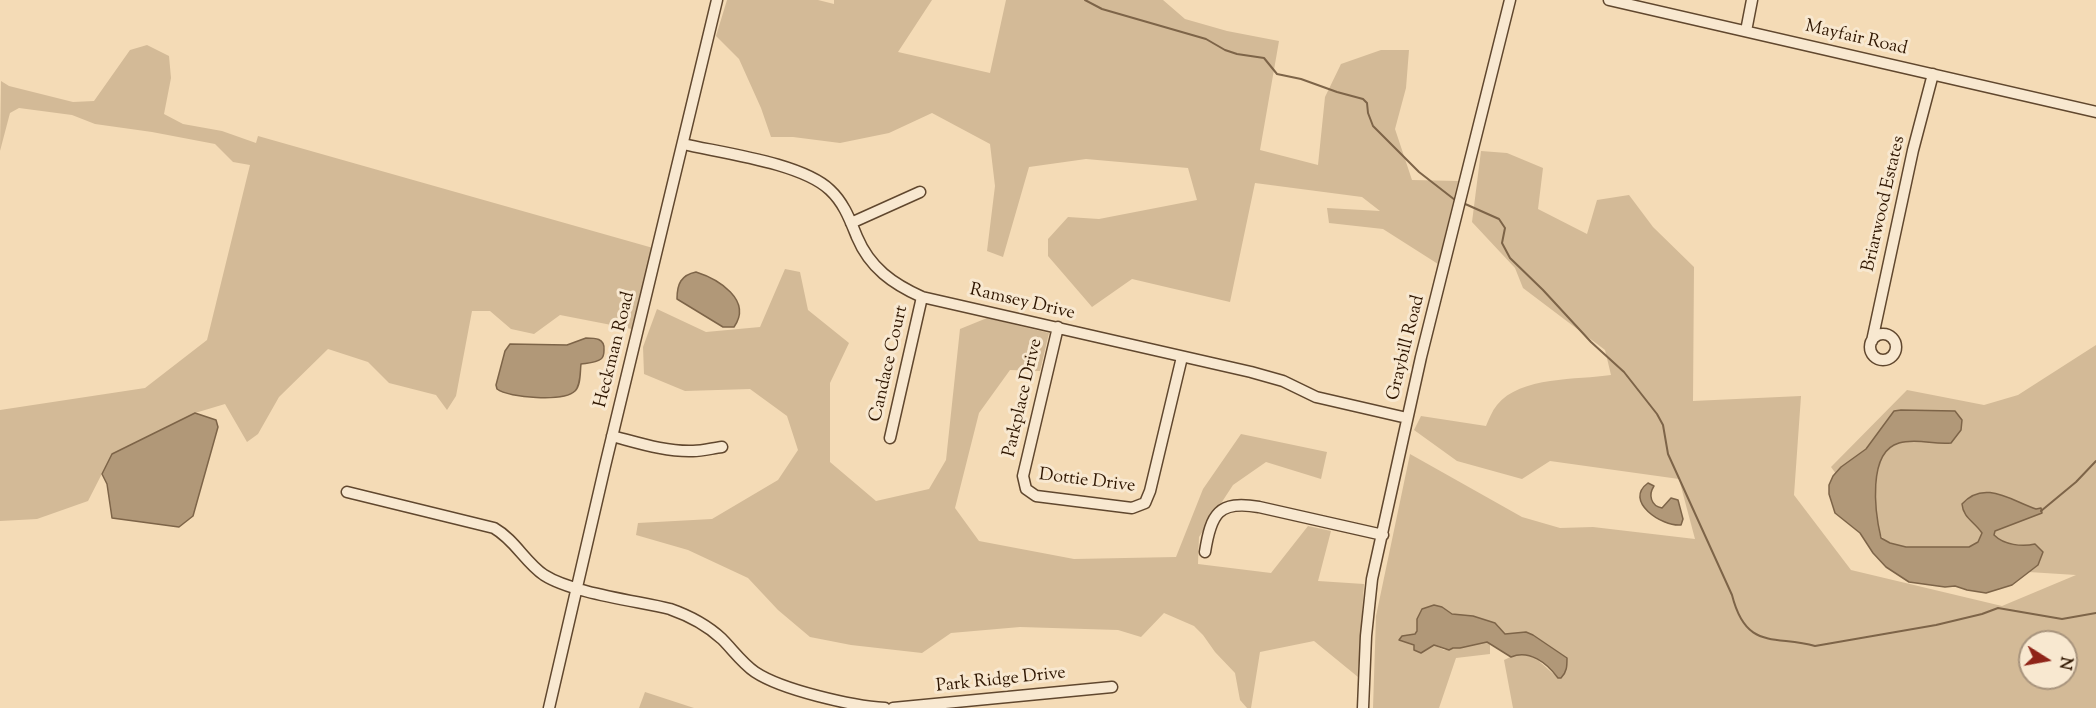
<!DOCTYPE html>
<html>
<head>
<meta charset="utf-8">
<style>
	body { margin:0 }
	#map { position:relative; width:2096px; height:708px; overflow:hidden; background:#f4dbb6; font-family:"Sorts Mill Goudy",serif }
	canvas { display:block }
	.north { position:absolute; left:2018px; top:630px; width:60px; height:60px; box-sizing:border-box; background:#f8e8d0; border:2px solid #a8947d; border-radius:50%; rotate:101deg; font-size:16px; font-weight:700; line-height:24px; text-align:center; color:#2f1600 }
	.north::after { content:''; display:block; margin:auto; width:21px; height:27px; background:#8f2418; clip-path:polygon(50% 0,100% 100%,50% 72%,0 100%) }
</style>
</head>
<body>
<div id="map">
<canvas width="2096" height="708"></canvas>
<div class="north">N</div>
</div>
<script>
const context = document.querySelector('canvas').getContext('2d');
context.lineJoin = 'round';
function fill(path, color) {
  context.fillStyle = color;
  context.fill(path, 'evenodd');
}
function stroke(path, color, width, dash) {
  context.strokeStyle = color;
  context.lineWidth = width;
  context.lineCap = dash ? 'butt' : 'round';
  context.setLineDash(dash || []);
  context.stroke(path);
}
function drawText(font, color, halo, rows, align = 'center') {
  context.font = font + ' "Sorts Mill Goudy",serif';
  context.lineWidth = 6;
  context.setLineDash([]);
  context.textBaseline = 'middle';
  context.strokeStyle = halo;
  context.fillStyle = color;
  for (const [text, x, y, turn = 0] of rows) {
    context.save();
    context.translate(x, y);
    context.rotate((+turn || 0) * Math.PI / 180);
    context.textAlign = isNaN(turn) ? turn : align;
    if (halo) context.strokeText(text, 0, 0);
    context.fillText(text, 0, 0);
    context.restore();
  }
}
fill(new Path2D(`
	M 727,0 L 818,0 L 834,4 L 834,0 L 932,0 L 898,52 L 990,73 L 1006,0 L 1163,0 L 1185,19 L 1227,31 L 1279,41 L 1260,150 L 1318,165 L 1325,97 L 1341,64 L 1381,50 L 1409,50 L 1406,88 L 1395,129 L 1412,180 L 1458,181 L 1438,264 L 1383,229 L 1329,223 L 1327,208 L 1380,211 L 1362,197 L 1255,183 L 1230,302 L 1132,279 L 1092,307 L 1048,256 L 1048,239 L 1068,217 L 1099,219 L 1197,200 L 1188,168 L 1086,159 L 1029,167 L 1003,257 L 987,251 L 995,186 L 990,144 L 932,113 L 889,133 L 840,143 L 793,137 L 771,137 L 761,108 L 739,59 L 716,36 Z
	M 147,45 L 169,56 L 171,78 L 164,114 L 183,124 L 222,131 L 256,143 L 258,136 L 653,248 L 632,329 L 560,315 L 534,334 L 511,329 L 490,311 L 472,311 L 456,396 L 447,410 L 436,395 L 389,383 L 368,362 L 328,349 L 279,397 L 258,434 L 247,442 L 225,404 L 195,413 L 112,454 L 88,501 L 37,519 L 0,521 L 0,410 L 145,388 L 207,340 L 250,165 L 233,162 L 215,144 L 152,132 L 95,124 L 72,115 L 19,108 L 10,113 L 0,151 L 1,81 L 9,86 L 73,102 L 94,101 L 130,50 Z
	M 1481,151 L 1507,153 L 1543,168 L 1538,209 L 1587,234 L 1597,200 L 1629,195 L 1653,227 L 1694,267 L 1693,401 L 1801,396 L 1794,495 L 1851,570 L 2002,606 L 2076,575 L 1902,564 L 1831,467 L 1907,390 L 1984,405 L 2018,395 L 2096,345 L 2096,708 L 1513,708 L 1504,660 L 1519,653 L 1532,655 L 1558,678 L 1567,666 L 1567,658 L 1533,635 L 1505,634 L 1500,631 L 1498,625 L 1473,616 L 1452,614 L 1442,607 L 1422,609 L 1417,619 L 1417,631 L 1415,634 L 1402,636 L 1407,642 L 1414,645 L 1434,645 L 1444,650 L 1487,642 L 1490,644 L 1490,654 L 1456,658 L 1439,708 L 1373,708 L 1376,616 L 1410,454 L 1522,517 L 1560,528 L 1593,527 L 1695,539 L 1679,479 L 1550,461 L 1522,479 L 1457,461 L 1414,430 L 1421,416 L 1486,426 C 1489,419 1492,411 1497,405 C 1520,376 1578,380 1611,375 L 1605,350 L 1523,288 L 1515,268 L 1472,222 ZM 2030,642 L 2066,642 L 2066,678 L 2030,678 Z
	M 785,269 L 800,272 L 808,310 L 849,343 L 830,383 L 830,462 L 876,501 L 929,489 L 946,460 L 960,329 L 987,318 L 1049,333 L 1040,371 L 1010,370 L 979,413 L 955,508 L 979,541 L 1074,559 L 1176,557 L 1203,489 L 1241,434 L 1327,452 L 1321,479 L 1266,462 L 1233,485 L 1199,537 L 1198,564 L 1271,573 L 1308,526 L 1331,531 L 1318,581 L 1364,584 L 1358,677 L 1314,641 L 1260,652 L 1251,708 L 1247,708 L 1240,700 L 1235,673 L 1215,652 L 1203,635 L 1194,626 L 1164,613 L 1141,637 L 1118,630 L 1020,627 L 951,633 L 922,653 L 851,645 L 810,637 L 778,610 L 748,578 L 688,550 L 636,535 L 638,523 L 712,519 L 778,480 L 798,450 L 787,416 L 750,389 L 685,391 L 644,374 L 643,347 L 657,309 L 706,332 L 760,327 Z
	M 645,692 L 694,708 L 639,708 Z`), '#d3ba97');
const water = new Path2D(`
	M 696,272 C 718,279 753,300 734,327 L 723,327 L 677,299 C 677,284 681,275 696,272 Z
	M 586,338 C 595,338 605,338 604,350 C 604,353 604,357 601,359 C 596,363 587,363 581,364 C 580,372 581,385 575,391 C 564,402 509,398 497,389 L 496,385 L 505,351 L 510,344 L 567,345 Z
	M 1901,410 L 1955,411 L 1962,420 L 1961,430 L 1951,443 C 1934,445 1917,438 1899,443 C 1867,452 1875,513 1881,538 L 1890,543 L 1906,547 L 1969,547 L 1978,542 L 1982,533 C 1975,522 1963,518 1962,504 C 1984,479 2012,501 2036,509 L 2041,508 L 2042,513 L 1995,531 L 1994,535 C 2004,545 2022,547 2035,544 L 2043,552 L 2038,565 L 2012,585 L 1986,593 L 1967,590 L 1955,586 L 1945,587 L 1909,582 L 1886,567 L 1873,553 L 1860,533 L 1835,513 L 1829,494 L 1829,485 L 1833,476 L 1841,467 L 1866,449 L 1894,411 Z
	M 195,413 L 216,420 L 218,427 L 193,516 L 179,527 L 112,518 L 107,484 L 102,474 L 112,454 Z
	M 1648,483 L 1654,486 C 1648,495 1651,506 1662,508 L 1671,498 L 1678,500 L 1683,519 L 1681,525 C 1662,527 1623,501 1648,483 Z
	M 1434,605 L 1442,607 L 1452,614 L 1473,616 L 1495,623 L 1505,634 L 1526,632 L 1533,635 L 1567,658 C 1567,666 1567,672 1561,678 L 1558,678 C 1547,663 1529,649 1511,657 L 1487,642 L 1460,648 L 1453,648 L 1449,650 L 1434,645 L 1421,653 L 1414,650 L 1414,645 L 1399,640 L 1402,636 L 1415,634 L 1417,631 L 1417,619 L 1422,609 Z`);
fill(water, '#b19878');
stroke(water, '#7d6448', 1.5);
stroke(new Path2D(`
	M 1085,0 L 1102,9 L 1206,39 L 1225,50 L 1237,54 L 1264,58 L 1277,74 L 1301,79 L 1337,92 L 1363,99 L 1367,103 L 1368,113 L 1373,126 L 1419,172 L 1455,200
	M 1463,203 L 1499,219 L 1505,228 L 1502,243 L 1510,258 L 1543,290 L 1591,342 L 1624,372 L 1657,414 L 1663,425 L 1668,454 L 1732,595 C 1746,650 1773,635 1815,646 L 1936,625 L 1982,614 L 1998,608 L 2062,619 L 2096,613
	M 2041,511 L 2076,482 L 2096,461`), '#7d6448', 2);
const minor = new Path2D(`
	M 1609,0 L 2096,112
	M 1746,31 L 1752,0
	M 683,144 C 722,153 802,163 830,190 C 844,203 850,220 857,237 C 870,268 893,284 922,297 L 1251,372 L 1283,381 L 1316,397 L 1407,418
	M 851,223 L 920,192
	M 1058,327 L 1023,476 L 1026,489 L 1036,496 L 1132,508 L 1145,503 L 1150,491 L 1182,357
	M1870 347a13 13 0 1 1 26 0a13 13 0 1 1-26 0Z
	M 1872,341 L 1913,150 L 1933,74
	M 612,436 C 639,443 666,452 693,451 C 703,451 713,448 722,447
	M 890,438 L 922,297
	M 347,492 L 494,528 C 515,540 525,562 544,575 C 572,593 637,601 670,609 C 690,616 707,625 722,639 C 733,650 742,663 755,672 C 782,690 852,706 885,708
	M 1205,552 C 1211,514 1218,500 1259,507 L 1383,535
	M 549,708 L 605,466 L 717,0
	M 893,708 L 1112,687
	M 1363,708 L 1366,636 L 1372,579 L 1421,357 L 1510,0`);
stroke(minor, '#60472e', 13);
stroke(minor, '#f8e8d0', 10);
drawText('18px', '#2f1600', '#f8e8d0', [
	["Mayfair Road",1856,39,13],
	["Briarwood Estates",1885,204,-77],
	["Ramsey Drive",1022,303,13],
	["Graybill Road",1407,348,-76],
	["Heckman Road",616,350,-76],
	["Candace Court",890,364,-77],
	["Parkplace Drive",1024,398,-77],
	["Dottie Drive",1087,482,7],
	["Park Ridge Drive",1001,681,-6]
]);
</script>
</body>
</html>
